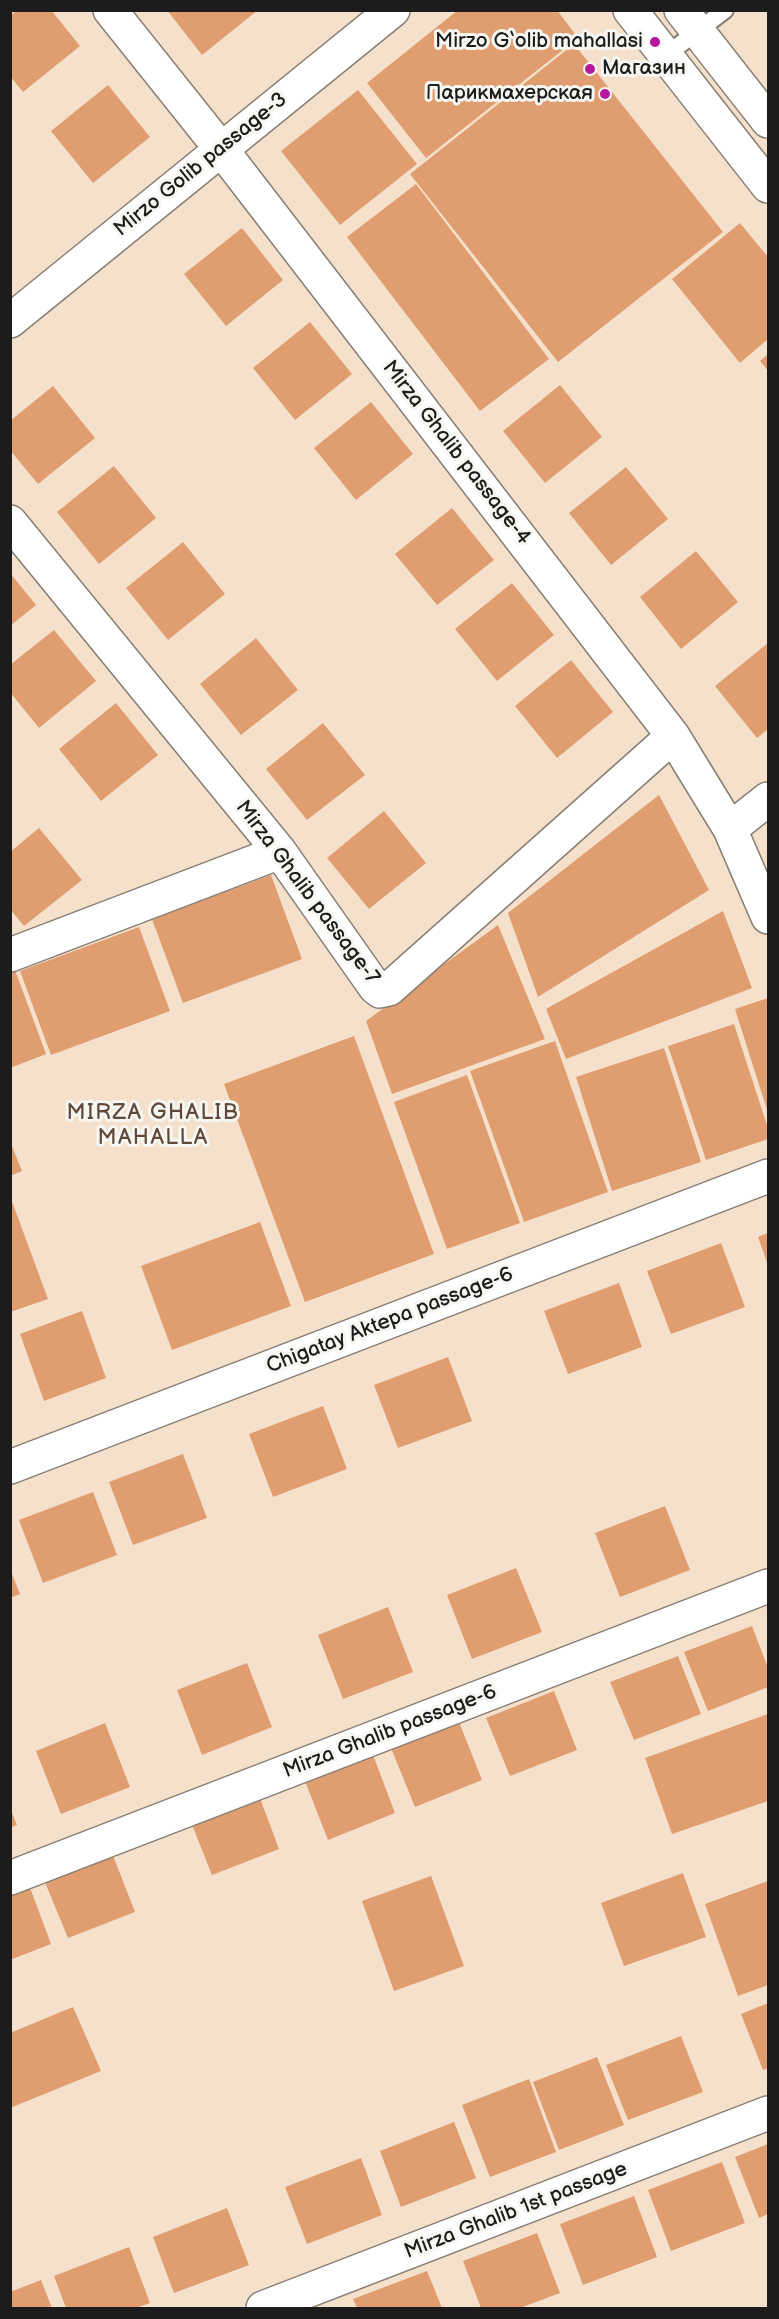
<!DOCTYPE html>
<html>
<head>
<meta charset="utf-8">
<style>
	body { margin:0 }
	#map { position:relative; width:779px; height:2319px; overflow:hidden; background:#f5e1cb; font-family:"Balsamiq Sans",sans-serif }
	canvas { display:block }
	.frame { position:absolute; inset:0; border:12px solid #1c1c1c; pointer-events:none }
</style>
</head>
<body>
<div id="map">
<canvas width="779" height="2319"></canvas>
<div class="frame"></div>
</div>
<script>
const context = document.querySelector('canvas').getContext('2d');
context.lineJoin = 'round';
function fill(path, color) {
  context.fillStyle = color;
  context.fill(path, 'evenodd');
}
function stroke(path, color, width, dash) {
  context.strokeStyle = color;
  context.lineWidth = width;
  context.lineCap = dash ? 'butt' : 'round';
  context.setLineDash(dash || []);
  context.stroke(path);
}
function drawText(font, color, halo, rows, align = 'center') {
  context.font = font + ' "Balsamiq Sans",sans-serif';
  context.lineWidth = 6;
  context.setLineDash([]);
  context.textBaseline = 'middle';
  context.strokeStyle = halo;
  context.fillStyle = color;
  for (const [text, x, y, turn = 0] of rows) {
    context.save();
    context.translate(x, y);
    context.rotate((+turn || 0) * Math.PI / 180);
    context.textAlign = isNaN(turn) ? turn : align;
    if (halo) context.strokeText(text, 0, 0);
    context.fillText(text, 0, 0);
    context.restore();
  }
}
fill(new Path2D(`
	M 17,10 L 51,10 L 80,46 L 23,92 L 10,76 L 10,16 Z
	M 167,10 L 258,10 L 202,55 Z
	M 458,10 L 557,10 L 578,38 L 426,158 L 367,83 Z
	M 574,44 L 723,232 L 558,362 L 410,174 Z
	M 108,85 L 150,137 L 93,183 L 51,131 Z
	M 358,90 L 417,164 L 340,225 L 281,151 Z
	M 416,184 L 549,359 L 480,411 L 347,237 Z
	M 740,223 L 768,257 L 768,339 L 740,363 L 672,279 Z
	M 242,228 L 283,280 L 226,326 L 184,274 Z
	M 310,322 L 352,374 L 295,420 L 253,368 Z
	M 768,354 L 768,371 L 760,361 Z
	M 560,385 L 602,437 L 545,483 L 503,431 Z
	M 53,386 L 95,438 L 38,484 L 10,450 L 10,421 Z
	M 371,402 L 413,454 L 356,500 L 314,448 Z
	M 114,466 L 156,518 L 99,564 L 57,512 Z
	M 626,467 L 668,519 L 611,565 L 569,513 Z
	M 452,508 L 494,560 L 437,605 L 395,554 Z
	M 183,542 L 225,594 L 168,640 L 126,588 Z
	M 696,551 L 738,602 L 681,649 L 640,597 Z
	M 10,573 L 36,605 L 10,626 Z
	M 512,583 L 554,635 L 497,681 L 455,629 Z
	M 54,630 L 96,681 L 39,728 L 10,692 L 10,665 Z
	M 256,638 L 298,690 L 241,735 L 200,684 Z
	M 768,643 L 768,729 L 757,738 L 715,686 Z
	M 571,660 L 613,712 L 557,758 L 515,706 Z
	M 116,703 L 158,755 L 101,801 L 59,749 Z
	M 323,723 L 365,775 L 307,820 L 266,769 Z
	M 659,795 L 709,890 L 538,997 L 508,913 Z
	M 384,811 L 426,863 L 369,909 L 327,858 Z
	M 39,828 L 82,880 L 24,926 L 10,909 L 10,852 Z
	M 271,875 L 302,959 L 183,1003 L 152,919 Z
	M 723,911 L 752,988 L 566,1059 L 546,1009 Z
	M 498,925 L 545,1039 L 392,1094 L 366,1021 Z
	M 139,927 L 170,1011 L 51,1055 L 20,971 Z
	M 15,970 L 46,1054 L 10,1068 L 10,972 Z
	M 768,998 L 768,1113 L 735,1009 Z
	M 734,1024 L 768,1128 L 768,1139 L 706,1160 L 668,1046 Z
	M 354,1036 L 434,1254 L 305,1302 L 224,1084 Z
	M 555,1041 L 608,1192 L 524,1222 L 470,1071 Z
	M 664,1048 L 701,1162 L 612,1191 L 576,1077 Z
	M 467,1075 L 520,1223 L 447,1249 L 394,1102 Z
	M 10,1141 L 22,1171 L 10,1176 Z
	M 10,1196 L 48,1299 L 10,1312 Z
	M 260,1222 L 291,1306 L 172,1350 L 141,1266 Z
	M 768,1233 L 768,1265 L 758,1237 Z
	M 721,1243 L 745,1307 L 671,1334 L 647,1271 Z
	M 619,1283 L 642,1347 L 568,1374 L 544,1311 Z
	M 82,1311 L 106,1378 L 44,1401 L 20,1334 Z
	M 448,1357 L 472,1421 L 398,1448 L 374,1385 Z
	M 323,1406 L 347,1469 L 273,1497 L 249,1434 Z
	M 183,1454 L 207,1518 L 133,1545 L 109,1482 Z
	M 93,1492 L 117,1555 L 43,1583 L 19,1520 Z
	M 665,1506 L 690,1570 L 620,1597 L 595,1533 Z
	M 516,1568 L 542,1632 L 472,1659 L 447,1595 Z
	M 10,1569 L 20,1594 L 10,1598 Z
	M 388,1607 L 413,1672 L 343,1699 L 318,1635 Z
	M 752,1626 L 768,1668 L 768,1687 L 708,1711 L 684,1652 Z
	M 678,1656 L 701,1714 L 634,1740 L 610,1682 Z
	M 247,1663 L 272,1727 L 202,1755 L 177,1690 Z
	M 554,1691 L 577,1750 L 510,1776 L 486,1718 Z
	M 768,1714 L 768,1801 L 672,1834 L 645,1758 Z
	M 459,1722 L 482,1780 L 415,1807 L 391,1748 Z
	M 105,1723 L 130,1787 L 61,1814 L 36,1751 Z
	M 373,1755 L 395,1813 L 328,1840 L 305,1781 Z
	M 257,1790 L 279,1849 L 212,1875 L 189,1817 Z
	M 10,1808 L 17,1825 L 10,1828 Z
	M 112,1853 L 135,1912 L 68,1938 L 44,1880 Z
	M 683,1873 L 706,1937 L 624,1966 L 601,1903 Z
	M 431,1876 L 464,1966 L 394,1991 L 362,1901 Z
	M 768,1881 L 768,1985 L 738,1996 L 705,1904 Z
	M 29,1885 L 51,1944 L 10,1960 L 10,1893 Z
	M 768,2003 L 768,2068 L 763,2070 L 741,2014 Z
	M 73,2007 L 101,2071 L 10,2108 L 10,2033 Z
	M 681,2036 L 703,2092 L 628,2120 L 606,2065 Z
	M 597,2057 L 624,2125 L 559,2150 L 533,2082 Z
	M 529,2079 L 556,2152 L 490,2177 L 462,2105 Z
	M 454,2122 L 476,2178 L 401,2207 L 380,2151 Z
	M 768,2144 L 768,2214 L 759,2218 L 735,2157 Z
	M 361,2158 L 382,2215 L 307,2244 L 285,2187 Z
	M 722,2162 L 745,2223 L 671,2251 L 648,2190 Z
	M 634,2196 L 657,2257 L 583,2285 L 560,2224 Z
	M 227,2208 L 249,2265 L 174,2293 L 153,2237 Z
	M 537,2233 L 560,2293 L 520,2308 L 481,2308 L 463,2261 Z
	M 129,2247 L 150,2303 L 136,2308 L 66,2308 L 54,2276 Z
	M 427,2271 L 442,2308 L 357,2308 L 353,2299 Z
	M 41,2280 L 52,2308 L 10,2308 L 10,2292 Z`), '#e09d70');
const lane = new Path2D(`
	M 665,56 L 725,10`);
const street = new Path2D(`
	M 110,10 L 221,149 L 673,736 L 730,829 L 768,917
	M 10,321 L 393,10
	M 10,522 L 280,852 L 375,987 L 380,991 L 389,989 L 673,736
	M 730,829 L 768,799
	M 10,955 L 280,852
	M 10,1467 L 768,1176
	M 10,1878 L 768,1586
	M 263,2308 L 768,2113`);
const secondary = new Path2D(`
	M 630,10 L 768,186
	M 681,10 L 768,121`);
stroke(lane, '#887e74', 20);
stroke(street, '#887e74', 36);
stroke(secondary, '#887e74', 36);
stroke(lane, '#fff', 16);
stroke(street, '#fff', 33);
stroke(secondary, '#fff', 33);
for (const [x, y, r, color] of [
	[655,42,6,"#b5179e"],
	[590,69,6,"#b5179e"],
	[605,94,6,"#b5179e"]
]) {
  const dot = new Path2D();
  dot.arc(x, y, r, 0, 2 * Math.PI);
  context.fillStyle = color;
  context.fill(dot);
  stroke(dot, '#f6f6f2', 2);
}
drawText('21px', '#1c1c1c', '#f6f6f2', [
	["Mirzo G‘olib mahallasi",643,42],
	["Магазин",602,69,"left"],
	["Парикмахерская",593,94]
], 'right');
drawText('21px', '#1c1c1c', '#f6f6f2', [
	["Mirzo Golib passage-3",201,165,-39],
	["Mirza Ghalib passage-4",456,453,52],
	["Mirza Ghalib passage-7",307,893,53],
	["Chigatay Aktepa passage-6",390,1321,-21],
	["Mirza Ghalib passage-6",390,1732,-21],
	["Mirza Ghalib 1st passage",516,2211,-21]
]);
context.letterSpacing = '1.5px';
drawText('22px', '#614939', '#f6f6f2', [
	["MIRZA GHALIB",153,1113],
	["MAHALLA",153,1138]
]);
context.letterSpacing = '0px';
</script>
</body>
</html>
